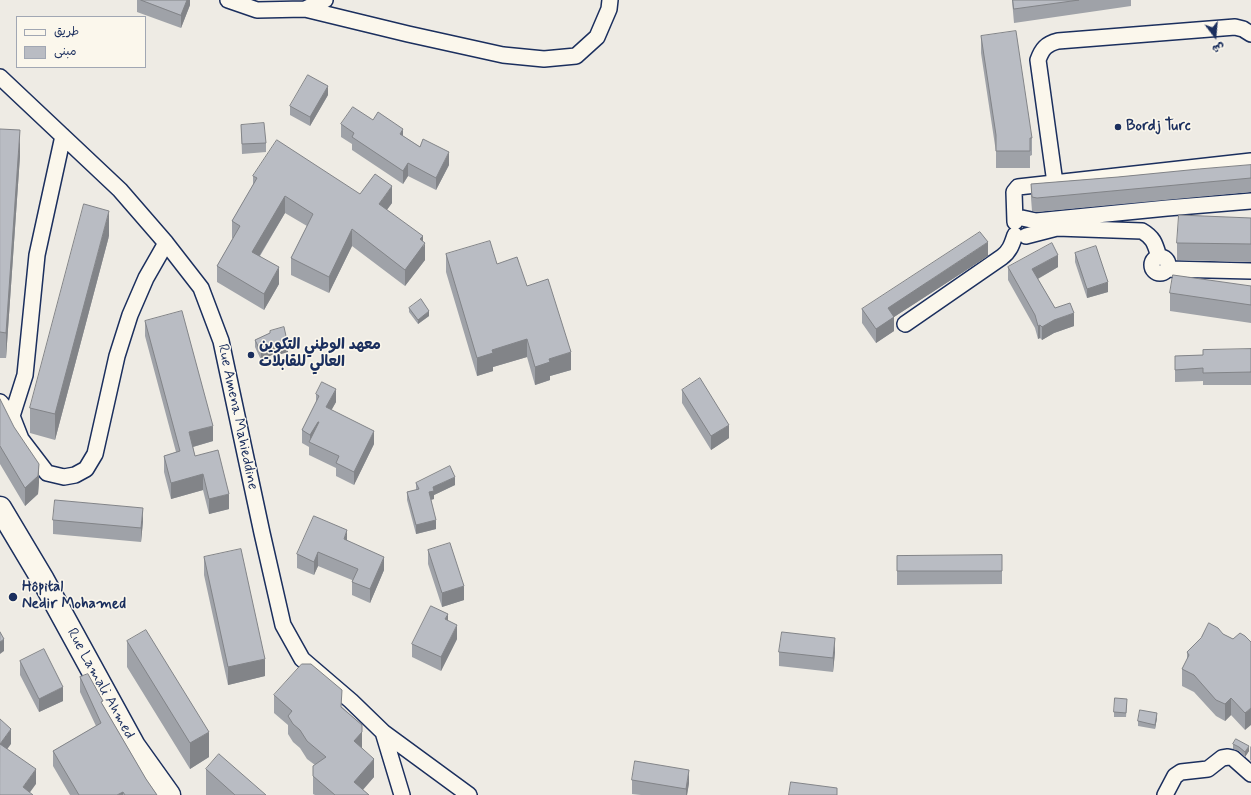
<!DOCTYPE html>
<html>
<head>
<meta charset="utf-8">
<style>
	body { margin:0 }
	#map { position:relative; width:1251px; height:795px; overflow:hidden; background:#eeebe4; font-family:Mynerve,"Playpen Sans Arabic",sans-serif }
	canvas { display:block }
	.legend { position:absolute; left:16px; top:16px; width:130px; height:52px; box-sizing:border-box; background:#fbf7ec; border:1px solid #a1a7b3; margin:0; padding:5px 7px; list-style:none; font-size:12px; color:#1b2f5e }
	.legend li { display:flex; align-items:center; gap:8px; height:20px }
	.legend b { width:20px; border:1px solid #a1a7b3 }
	.north { position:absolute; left:1195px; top:16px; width:40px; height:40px; -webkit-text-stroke:3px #fbf7ec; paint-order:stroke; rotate:164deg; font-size:11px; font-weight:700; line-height:16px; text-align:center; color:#1b2f5e }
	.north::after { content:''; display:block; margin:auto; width:14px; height:18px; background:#1b2f5e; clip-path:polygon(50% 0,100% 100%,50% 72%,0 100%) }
</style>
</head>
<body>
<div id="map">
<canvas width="1251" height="795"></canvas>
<ul class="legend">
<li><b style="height:5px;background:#fbf7ec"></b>طريق</li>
<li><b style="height:11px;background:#b9bcc3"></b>مبنى</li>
</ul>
<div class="north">ش</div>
</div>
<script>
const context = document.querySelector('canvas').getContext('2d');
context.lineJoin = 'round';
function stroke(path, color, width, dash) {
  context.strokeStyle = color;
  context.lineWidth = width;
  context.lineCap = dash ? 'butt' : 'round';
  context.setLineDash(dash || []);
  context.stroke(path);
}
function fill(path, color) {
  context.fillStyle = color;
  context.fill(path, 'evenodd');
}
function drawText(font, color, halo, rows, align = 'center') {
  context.font = font + ' Mynerve,"Playpen Sans Arabic",sans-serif';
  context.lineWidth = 3;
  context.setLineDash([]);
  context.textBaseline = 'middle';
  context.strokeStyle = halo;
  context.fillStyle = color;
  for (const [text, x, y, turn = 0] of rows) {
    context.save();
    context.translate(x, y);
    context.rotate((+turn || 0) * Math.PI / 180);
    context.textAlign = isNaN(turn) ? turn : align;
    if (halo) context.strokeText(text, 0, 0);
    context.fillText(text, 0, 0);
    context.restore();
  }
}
const minor = new Path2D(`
	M 228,0 L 257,10 L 305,9 L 325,0
	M 305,9 L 408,34 L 503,55 L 544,59 L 576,56 L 597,37 L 609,9 L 610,0
	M 0,77 L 120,190 L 166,243 L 201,288 L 221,341 L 262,533 L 283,625 L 302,659 L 351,701 L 383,732 L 402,795
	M 1055,183 L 1038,60 C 1042,49 1046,44 1058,41 L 1235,27 L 1243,29 L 1251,34
	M 1022,218 L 1036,221 L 1167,208 L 1251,201
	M 1015,222 L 1014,192 L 1018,187 L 1251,161
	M 1026,236 L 1057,228 L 1142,231 C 1154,238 1155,244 1159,257
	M1152 265a8 8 0 1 1 16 0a8 8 0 1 1-16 0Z
	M 1168,269 L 1251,271
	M 905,324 L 1002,257 C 1010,251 1012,244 1015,235
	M 0,402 L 12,416 L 21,439 L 47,473 L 64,477 L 75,475 L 86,469 L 95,454 L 117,356 L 130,315 L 146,278 L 166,243
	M 12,416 L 25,375 L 37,255 L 63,136
	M 383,732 L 469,795
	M 1165,795 L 1175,776 L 1181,772 L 1208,769 L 1222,758 L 1228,757 L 1233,758 L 1251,774`);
const primary = new Path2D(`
	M 0,508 L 43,580 L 134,746 L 169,795`);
stroke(minor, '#1b2f5e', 18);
stroke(primary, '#1b2f5e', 25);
stroke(minor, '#fbf7ec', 15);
stroke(primary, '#fbf7ec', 22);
fill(new Path2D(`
	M 137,0 L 190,0 L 190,5 L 181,28 L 137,12 Z
	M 1012,0 L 1131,0 L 1131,6 L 1014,23 Z
	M 981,36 L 1032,138 L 1032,155 L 1030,156 L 1030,168 L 996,168 L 996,152 L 981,53 Z
	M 328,95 L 310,126 L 290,115 L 290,106 Z
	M 373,120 L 403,136 L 449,165 L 436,190 L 408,176 L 403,184 L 352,150 L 352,144 L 341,137 L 341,124 Z
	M 241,125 L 266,143 L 266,152 L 242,154 Z
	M 0,129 L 20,156 L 6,358 L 0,358 Z
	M 1251,165 L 1251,192 L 1037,212 L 1032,211 L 1031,198 L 1031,184 L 1118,177 Z
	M 253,176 L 360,194 L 392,203 L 387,210 L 423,241 L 425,260 L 405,286 L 352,246 L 329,293 L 291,275 L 291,258 L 307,226 L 285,213 L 260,256 L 279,284 L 264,310 L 217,282 L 217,266 L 233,238 L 232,238 L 232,221 L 253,185 Z
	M 1251,218 L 1251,262 L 1177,260 L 1177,243 Z
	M 109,236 L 55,440 L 30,433 L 30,408 Z
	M 1075,253 L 1108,292 L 1087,298 L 1075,262 Z
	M 446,254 L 497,264 L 527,286 L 571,370 L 550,376 L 550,380 L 535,385 L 527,357 L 493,367 L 493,371 L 477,376 L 446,272 Z
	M 988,256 L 894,317 L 894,331 L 876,343 L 862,323 L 862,309 Z
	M 1008,267 L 1058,267 L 1038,279 L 1055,308 L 1074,326 L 1054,333 L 1042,340 L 1040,338 L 1038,339 L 1035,328 L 1008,280 Z
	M 1251,286 L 1251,323 L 1170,311 L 1170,293 Z
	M 409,308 L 429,316 L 418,324 L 409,312 Z
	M 145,321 L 213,441 L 193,447 L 195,456 L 229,509 L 209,514 L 203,490 L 171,499 L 164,472 L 164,456 L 176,452 L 145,336 Z
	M 270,331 L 288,352 L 274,356 L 274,354 L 261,360 L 255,347 L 255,340 L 270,333 Z
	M 1251,349 L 1251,385 L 1203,385 L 1203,381 L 1175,382 L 1175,356 L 1203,355 Z
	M 682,390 L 729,438 L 711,450 L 682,403 Z
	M 316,394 L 336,402 L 331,410 L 374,444 L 354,485 L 336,476 L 336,468 L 309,455 L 309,447 L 302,443 L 302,430 L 316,403 Z
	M 0,399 L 39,482 L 38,494 L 25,506 L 0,464 Z
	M 416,483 L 455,485 L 434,495 L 434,499 L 431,500 L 436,529 L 416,534 L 407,500 L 407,492 L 416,490 Z
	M 53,520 L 143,521 L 141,542 L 53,534 Z
	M 347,540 L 384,570 L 370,603 L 352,595 L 352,580 L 318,566 L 314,575 L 297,568 L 297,554 Z
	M 428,550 L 464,600 L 442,607 L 428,564 Z
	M 1002,555 L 1002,584 L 897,585 L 897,556 Z
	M 204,557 L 265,676 L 228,685 L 204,575 Z
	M 1223,634 L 1233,639 L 1251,642 L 1245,730 L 1231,715 L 1225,721 L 1216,716 L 1194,692 L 1182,686 L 1182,669 L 1187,660 L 1187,652 Z
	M 457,639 L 441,671 L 412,657 L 412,644 Z
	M 127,641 L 209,757 L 190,769 L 127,667 Z
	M 779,652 L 835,652 L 833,672 L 779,666 Z
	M 20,661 L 63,701 L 39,712 L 20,675 Z
	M 80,677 L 103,705 L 146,779 L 157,795 L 70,795 L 53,766 L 53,751 L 96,726 L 80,692 Z
	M 274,695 L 342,707 L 362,725 L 362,748 L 374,777 L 363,790 L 369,795 L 315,795 L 313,794 L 313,766 L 315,765 L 307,759 L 300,748 L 293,742 L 288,734 L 288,725 L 274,713 Z
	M 1127,703 L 1126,717 L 1114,717 L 1114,712 Z
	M 1157,718 L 1155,729 L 1138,726 L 1138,721 Z
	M 1233,744 L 1249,751 L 1245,757 L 1239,751 L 1233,749 Z
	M 1251,746 L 1251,761 L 1250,760 L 1250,747 Z
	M 206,769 L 266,795 L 206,795 Z
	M 632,780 L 689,783 L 687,795 L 641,795 L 632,794 Z`), '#9fa2a8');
fill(new Path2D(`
	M 187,0 L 190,0 L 190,5 L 181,28 L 181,15 Z
	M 328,86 L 328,95 L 310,126 L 310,117 Z
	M 403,129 L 403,142 L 400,134 Z
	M 20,130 L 20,156 L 6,358 L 6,333 Z
	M 449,152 L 449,165 L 436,190 L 436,178 Z
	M 408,163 L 408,176 L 403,184 L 403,171 Z
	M 392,186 L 392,203 L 379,220 L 379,204 Z
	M 285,196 L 285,213 L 252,268 L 252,252 Z
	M 109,211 L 109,236 L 55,440 L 55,414 Z
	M 352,229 L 352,246 L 329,293 L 329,277 Z
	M 423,236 L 423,247 L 425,243 L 425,260 L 405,286 L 405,270 L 420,239 Z
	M 988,242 L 988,256 L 894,317 L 894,331 L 876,343 L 876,329 L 888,308 Z
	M 1058,255 L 1058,267 L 1032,282 L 1032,269 Z
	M 279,267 L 279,284 L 264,310 L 264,294 Z
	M 1108,282 L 1108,292 L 1087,298 L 1087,289 Z
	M 429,311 L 429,316 L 418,324 L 418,320 Z
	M 1074,313 L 1074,326 L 1054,333 L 1042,340 L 1042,327 L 1054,320 Z
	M 1040,325 L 1040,338 L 1038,339 L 1038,326 Z
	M 527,339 L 527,357 L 493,367 L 493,371 L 477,376 L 477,358 L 492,350 Z
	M 288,345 L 288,352 L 274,356 L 274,348 Z
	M 274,346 L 274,354 L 261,360 L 261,352 Z
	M 571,352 L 571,370 L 550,376 L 550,380 L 535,385 L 535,367 L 549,359 Z
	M 336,389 L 336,402 L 326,420 L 326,407 Z
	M 318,422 L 318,435 L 310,442 L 310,435 Z
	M 729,425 L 729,438 L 711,450 L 711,436 Z
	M 213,426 L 213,441 L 189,448 L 189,432 Z
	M 374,431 L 374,444 L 354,485 L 354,472 Z
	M 39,464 L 39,482 L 38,494 L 25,506 L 25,488 Z
	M 203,474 L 203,490 L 171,499 L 171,483 Z
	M 455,477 L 455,485 L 434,495 L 434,499 L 429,500 L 429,492 L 433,487 Z
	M 229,494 L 229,509 L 209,514 L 209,499 Z
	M 143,508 L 143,521 L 141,542 L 141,528 Z
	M 436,520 L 436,529 L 416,534 L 416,525 Z
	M 347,530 L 347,544 L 344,539 Z
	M 318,552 L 318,566 L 314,575 L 314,562 Z
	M 384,557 L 384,570 L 370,603 L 370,589 Z
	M 464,586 L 464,600 L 442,607 L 442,593 Z
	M 448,614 L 448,628 L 445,619 Z
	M 457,625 L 457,639 L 441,671 L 441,657 Z
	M 835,638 L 835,652 L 833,672 L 833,658 Z
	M 4,639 L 4,651 L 0,654 L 0,642 Z
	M 265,659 L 265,676 L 228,685 L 228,667 Z
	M 63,687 L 63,701 L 39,712 L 39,699 Z
	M 1231,698 L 1231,715 L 1225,721 L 1225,704 Z
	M 1251,708 L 1251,725 L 1245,730 L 1245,713 Z
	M 1157,713 L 1157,718 L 1155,729 L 1155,725 Z
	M 11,729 L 11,744 L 0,759 L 0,744 Z
	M 209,732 L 209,757 L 190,769 L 190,743 Z
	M 362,732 L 362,750 L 354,741 Z
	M 1249,746 L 1249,751 L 1245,757 L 1245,752 Z
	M 374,759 L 374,777 L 358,795 L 354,782 Z
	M 36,769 L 36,784 L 28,795 L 23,787 Z
	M 689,770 L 689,783 L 687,795 L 686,795 L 686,789 Z
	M 123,792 L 123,795 L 117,795 Z`), '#828488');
const building = new Path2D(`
	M 141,0 L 187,0 L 181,15 Z
	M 1013,0 L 1079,0 L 1014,9 Z
	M 1016,31 L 1032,138 L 1030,138 L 1030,151 L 996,151 L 996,135 L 981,36 Z
	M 308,75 L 328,86 L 310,117 L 290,106 Z
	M 353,107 L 373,120 L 378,112 L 403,129 L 400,134 L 420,147 L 423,139 L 449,152 L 436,178 L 408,163 L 403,171 L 352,137 L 354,133 L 341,124 Z
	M 264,123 L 266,143 L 242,144 L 241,125 Z
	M 0,129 L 20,130 L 6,333 L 0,332 Z
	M 277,140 L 360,194 L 375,174 L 392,186 L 379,204 L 423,236 L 420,239 L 425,243 L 405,270 L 352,229 L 329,277 L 291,258 L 313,214 L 285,196 L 252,252 L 279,267 L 264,294 L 217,266 L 240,226 L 232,221 L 257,178 L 253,176 Z
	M 1251,165 L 1251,178 L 1037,198 L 1032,197 L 1031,184 L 1118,177 L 1199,169 Z
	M 84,204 L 109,211 L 55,414 L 30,408 Z
	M 1179,215 L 1251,218 L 1251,244 L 1177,243 Z
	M 980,232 L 988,242 L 888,308 L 894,317 L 876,329 L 862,309 Z
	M 490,241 L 497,264 L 517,257 L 527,286 L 548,279 L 571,352 L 549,359 L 550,362 L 535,367 L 527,339 L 492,350 L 493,353 L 477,358 L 446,254 Z
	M 1052,243 L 1058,255 L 1032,269 L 1055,308 L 1070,303 L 1074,313 L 1054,320 L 1042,327 L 1040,325 L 1038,326 L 1035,315 L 1008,267 Z
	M 1096,246 L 1108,282 L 1087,289 L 1075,253 Z
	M 1173,275 L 1251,286 L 1251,305 L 1170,293 Z
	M 421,299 L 429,311 L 418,320 L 409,308 Z
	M 182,311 L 213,426 L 189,432 L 195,456 L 218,450 L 229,494 L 209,499 L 203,474 L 171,483 L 164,456 L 180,451 L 145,321 Z
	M 284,327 L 288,345 L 274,348 L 274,346 L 261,352 L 255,340 L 270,333 L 270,331 Z
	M 1251,349 L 1251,372 L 1203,373 L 1203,368 L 1175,370 L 1175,356 L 1203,355 L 1203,350 Z
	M 700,378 L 729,425 L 711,436 L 682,390 Z
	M 322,382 L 336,389 L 326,407 L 374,431 L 354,472 L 336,463 L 339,456 L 309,442 L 319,422 L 318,422 L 310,435 L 302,430 L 319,396 L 316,394 Z
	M 0,399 L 14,427 L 39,464 L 38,476 L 25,488 L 0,446 Z
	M 450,466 L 455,477 L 433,487 L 434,491 L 429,492 L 436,520 L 416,525 L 407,492 L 419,489 L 416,483 Z
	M 55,500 L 143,508 L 141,528 L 53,520 Z
	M 314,516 L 347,530 L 344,539 L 384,557 L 370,589 L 352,582 L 358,569 L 318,552 L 314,562 L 297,554 Z
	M 450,543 L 464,586 L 442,593 L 428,550 Z
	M 241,549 L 265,659 L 228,667 L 204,557 Z
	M 1002,555 L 1002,571 L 897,571 L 897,556 Z
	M 431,606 L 448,614 L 445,619 L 457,625 L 441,657 L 412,644 Z
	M 1209,623 L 1218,628 L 1223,634 L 1233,639 L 1240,633 L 1245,636 L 1251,642 L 1251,708 L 1245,713 L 1231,698 L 1225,704 L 1216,700 L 1194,675 L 1182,669 L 1189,655 L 1187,652 L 1201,638 Z
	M 146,630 L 209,732 L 190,743 L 127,641 Z
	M 0,632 L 4,639 L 0,642 Z
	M 782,632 L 835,638 L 833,658 L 779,652 Z
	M 44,649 L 63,687 L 39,699 L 20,661 Z
	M 302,664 L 311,664 L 342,690 L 341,707 L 362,725 L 362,732 L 354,741 L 374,759 L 354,782 L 369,795 L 335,795 L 313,776 L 313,766 L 326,757 L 307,741 L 300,730 L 293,724 L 288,716 L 292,711 L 274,695 Z
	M 88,674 L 103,701 L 101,702 L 146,779 L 157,795 L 125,795 L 123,792 L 117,795 L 79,795 L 53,751 L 101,723 L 80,677 Z
	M 1115,698 L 1127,699 L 1126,713 L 1114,712 Z
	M 1140,710 L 1157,713 L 1155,725 L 1138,721 Z
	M 0,719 L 11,729 L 0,744 Z
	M 1236,739 L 1249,746 L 1245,752 L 1239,747 L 1233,744 Z
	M 0,744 L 36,769 L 23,787 L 33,795 L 0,795 Z
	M 219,754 L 266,795 L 235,795 L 206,769 Z
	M 635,761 L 689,770 L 686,789 L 632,780 Z
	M 791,782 L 837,788 L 837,795 L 789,795 Z`);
fill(building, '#b9bcc3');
stroke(building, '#828488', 1);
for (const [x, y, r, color] of [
	[1118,127,4,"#1b2f5e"],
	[251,355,4,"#1b2f5e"],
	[13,597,5,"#1b2f5e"]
]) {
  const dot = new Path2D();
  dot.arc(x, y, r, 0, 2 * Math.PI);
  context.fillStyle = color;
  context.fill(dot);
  stroke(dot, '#fbf7ec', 1.5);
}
drawText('bold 15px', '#1b2f5e', '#fbf7ec', [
	["Bordj Turc",1126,127],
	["معهد الوطني التكوين",259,346],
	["العالي للقابلات",259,363],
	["Hôpital",22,588],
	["Nedir Mohamed",22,605]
], 'left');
drawText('15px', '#1b2f5e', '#fbf7ec', [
	["Rue Amena Mahieddine",237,417,78],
	["Rue Lamali Ahmed",100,684,61]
]);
</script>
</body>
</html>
